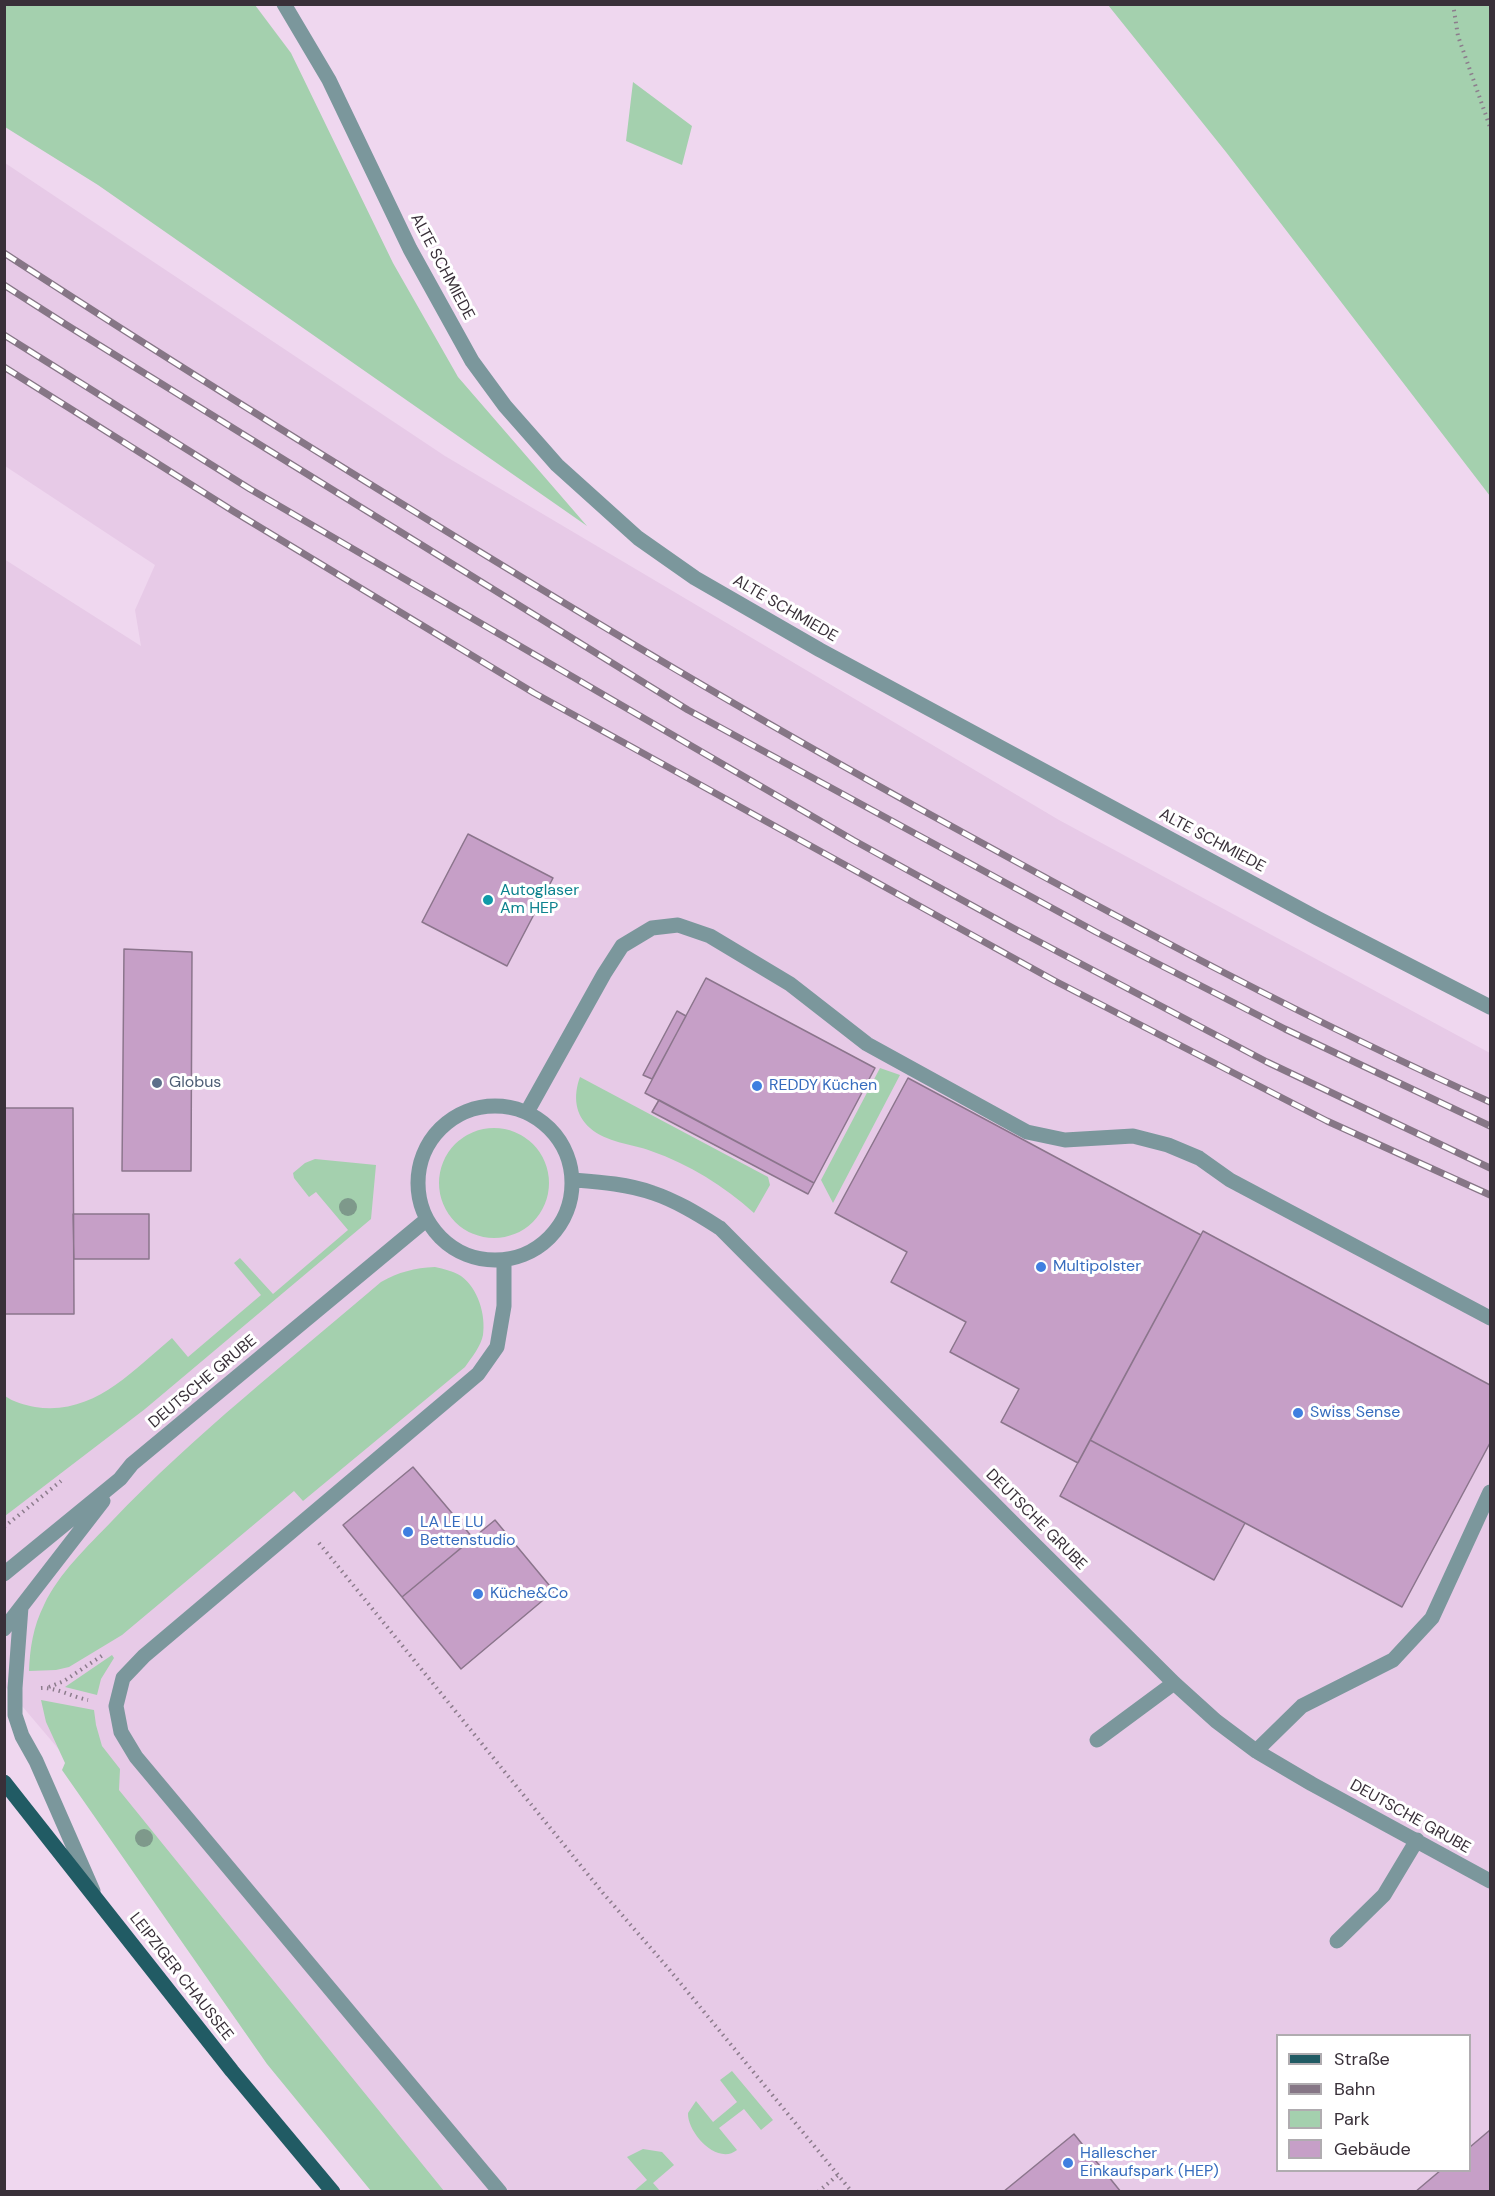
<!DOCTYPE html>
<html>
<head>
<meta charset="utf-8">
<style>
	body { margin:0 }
	#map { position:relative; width:1495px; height:2196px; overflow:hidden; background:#efd7ef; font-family:"DM Sans",sans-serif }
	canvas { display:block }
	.frame { position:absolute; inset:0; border:6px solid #393039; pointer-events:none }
	.legend { position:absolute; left:1276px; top:2034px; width:195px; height:138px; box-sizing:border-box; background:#fff; border:2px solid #b0acb0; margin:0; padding:8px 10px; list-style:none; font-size:18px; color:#393039 }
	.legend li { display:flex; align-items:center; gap:12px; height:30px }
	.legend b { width:30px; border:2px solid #b0acb0 }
</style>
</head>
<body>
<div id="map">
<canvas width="1495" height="2196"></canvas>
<div class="frame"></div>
<ul class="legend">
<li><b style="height:8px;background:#215b64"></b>Straße</li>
<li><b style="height:8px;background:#867686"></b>Bahn</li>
<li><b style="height:16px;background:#a4d0ae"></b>Park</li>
<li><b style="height:16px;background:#c69fc7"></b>Gebäude</li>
</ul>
</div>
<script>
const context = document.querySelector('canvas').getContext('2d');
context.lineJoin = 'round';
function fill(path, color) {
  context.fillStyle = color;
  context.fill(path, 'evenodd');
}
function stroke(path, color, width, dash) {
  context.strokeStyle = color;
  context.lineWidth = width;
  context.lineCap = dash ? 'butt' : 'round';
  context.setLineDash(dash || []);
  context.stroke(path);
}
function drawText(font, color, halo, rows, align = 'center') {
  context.font = font + ' "DM Sans",sans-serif';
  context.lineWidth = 6;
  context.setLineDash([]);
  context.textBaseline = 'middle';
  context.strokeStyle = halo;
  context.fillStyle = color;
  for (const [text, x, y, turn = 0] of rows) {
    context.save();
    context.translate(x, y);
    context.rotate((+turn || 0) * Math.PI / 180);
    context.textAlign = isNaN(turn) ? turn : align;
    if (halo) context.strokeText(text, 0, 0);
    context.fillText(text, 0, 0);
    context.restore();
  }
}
fill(new Path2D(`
	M 5,163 L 445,456 L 1059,820 L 1490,1053 L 1490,2191 L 415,2191 L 112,1812 L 5,1686 L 4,559 L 141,646 L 135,610 L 155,565 L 5,466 ZM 1278,2036 L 1470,2036 L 1470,2170 L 1278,2170 Z`), '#e7cae7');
fill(new Path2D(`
	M 4,5 L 255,5 L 291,53 L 393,263 L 458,377 L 587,526 L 98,185 L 5,127 Z
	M 1108,5 L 1490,5 L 1490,496 L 1226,152 Z
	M 633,82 L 692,126 L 682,165 L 626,141 Z
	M 880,1068 L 900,1075 L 833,1203 L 821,1180 Z
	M 580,1077 L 768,1177 L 770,1185 L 754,1213 C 724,1186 689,1164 651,1151 C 630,1143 607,1143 590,1128 C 575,1115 573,1096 580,1077 Z
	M439 1183a55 55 0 1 1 110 0a55 55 0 1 1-110 0Z
	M 315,1159 L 376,1165 L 371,1219 L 145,1409 L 5,1516 L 5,1396 C 13,1402 25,1405 35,1407 C 93,1416 131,1372 172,1338 L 188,1357 L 261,1295 L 234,1263 L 240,1258 L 273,1294 L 348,1230 L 316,1192 L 309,1197 L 294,1178 L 293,1173 L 305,1163 Z
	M 435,1267 C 444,1269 453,1271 461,1276 C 478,1288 486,1315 483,1335 C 481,1346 472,1357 465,1367 L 303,1501 L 294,1491 L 122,1635 L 69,1667 L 56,1670 L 29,1671 C 30,1648 33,1627 44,1605 C 59,1573 88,1546 112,1521 C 195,1434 290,1360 381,1282 C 399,1272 414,1268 435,1267 Z
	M 112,1655 L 114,1658 L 101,1679 L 97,1695 L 65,1687 Z
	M 41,1700 L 94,1710 L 96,1725 L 102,1746 L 120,1769 L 119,1790 L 444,2191 L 371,2191 L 267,2064 L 62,1770 L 65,1763 L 46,1722 Z
	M 732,2071 L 773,2120 L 761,2130 L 744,2109 L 719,2128 L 737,2150 C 717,2166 687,2132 688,2113 L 696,2101 L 713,2122 L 737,2102 L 720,2080 Z
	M 643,2149 L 662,2152 L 674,2165 L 653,2183 L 660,2191 L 634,2191 L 647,2180 L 627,2157 Z`), '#a4d0ae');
const building = new Path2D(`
	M 468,834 L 553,878 L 507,966 L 422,922 Z
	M 124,949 L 192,952 L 191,1171 L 122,1171 Z
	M 706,978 L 875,1068 L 814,1183 L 645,1093 Z
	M 677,1011 L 686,1016 L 652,1079 L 643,1075 Z
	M 908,1078 L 1201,1235 L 1078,1463 L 1001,1422 L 1019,1389 L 950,1352 L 966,1322 L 891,1282 L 907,1252 L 835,1213 Z
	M 659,1100 L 814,1183 L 808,1194 L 652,1112 Z
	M 4,1108 L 73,1108 L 74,1314 L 4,1314 Z
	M 73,1214 L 149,1214 L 149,1259 L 74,1259 Z
	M 1203,1231 L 1490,1385 L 1490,1443 L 1402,1607 L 1090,1440 Z
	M 1090,1440 L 1245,1523 L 1214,1580 L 1060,1496 Z
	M 413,1467 L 473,1538 L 402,1597 L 343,1525 Z
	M 495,1520 L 554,1591 L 461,1669 L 402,1597 Z
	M 1490,2130 L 1490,2192 L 1415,2192 L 1441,2170 L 1470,2170 L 1470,2147 Z
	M 1074,2134 L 1121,2192 L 1003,2192 Z`);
fill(building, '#c69fc7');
stroke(building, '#8b758c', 1.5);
stroke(new Path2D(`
	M 1453,4 L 1458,36 L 1490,127
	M 4,1527 L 61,1481
	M 319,1543 L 603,1893 L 668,1968 L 852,2192
	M 49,1687 L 64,1681 L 103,1655
	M 41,1688 C 55,1687 73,1697 88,1700
	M 818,2192 L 839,2174`), '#8c7c8c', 4, [1.5, 4.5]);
stroke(new Path2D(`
	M 284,4 L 329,80 L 410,249 L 472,361 L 505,406 L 557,465 L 638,538 L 695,578 L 820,650 L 1317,918 L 1490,1007
	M418 1183a77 77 0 1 1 154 0a77 77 0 1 1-154 0Z
	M 527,1112 L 604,974 L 622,946 L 652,928 L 678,925 L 710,936 L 790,984 L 867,1044 L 1027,1132 L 1065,1140 L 1133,1136 L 1168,1145 L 1199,1158 L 1230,1180 L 1490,1318
	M 574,1180 C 600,1182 628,1184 653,1193 C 677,1201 699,1215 720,1228 L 1029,1539 L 1174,1683 L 1216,1721 L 1256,1751 L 1312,1784 L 1490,1881
	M 4,1574 L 120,1479 L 132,1464 L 426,1220
	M 4,1629 L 21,1607
	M 1097,1740 L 1174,1683
	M 1256,1751 L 1302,1706 L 1393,1660 L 1432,1618 L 1490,1492
	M 93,1891 L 36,1761 L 22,1736 L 15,1715 L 15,1688 L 21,1607 L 103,1501
	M 1337,1941 L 1384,1895 L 1417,1840
	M 500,2192 L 136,1757 L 121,1732 L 116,1706 L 123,1678 L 144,1656 L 478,1374 L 497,1347 L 504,1306 L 504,1261`), '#7b979c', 15);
stroke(new Path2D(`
	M 4,1782 L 232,2071 L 333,2192`), '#215b64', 15);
const rail = new Path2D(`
	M 4,253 C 139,341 275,426 412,510 C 593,622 775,730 962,832 C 1135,927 1310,1021 1490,1102
	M 4,285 L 65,324 L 688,710 L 1096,932 L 1285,1029 L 1490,1126
	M 4,335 L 250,489 L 853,840 L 1013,928 L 1267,1062 L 1490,1168
	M 4,367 L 233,511 L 534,693 L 1055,981 L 1327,1121 L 1490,1195`);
stroke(rail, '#867686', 7);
stroke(rail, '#fff', 4.5, [14]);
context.fillStyle = '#7e998b';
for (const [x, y] of [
	[348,1207],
	[144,1838]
]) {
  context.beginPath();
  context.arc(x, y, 9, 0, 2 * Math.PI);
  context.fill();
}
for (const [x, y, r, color] of [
	[488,900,6,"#0f9aa8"],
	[157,1083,6,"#5c6f8a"],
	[757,1086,6,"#3f7fe0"],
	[1041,1267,6,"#3f7fe0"],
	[1298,1413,6,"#3f7fe0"],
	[408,1532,6,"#3f7fe0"],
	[478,1594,6,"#3f7fe0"],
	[1068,2163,6,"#3f7fe0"]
]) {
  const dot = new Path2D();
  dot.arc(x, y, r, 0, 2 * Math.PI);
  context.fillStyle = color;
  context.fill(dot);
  stroke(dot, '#fff', 2);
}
drawText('16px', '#393039', '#fff', [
	["ALTE SCHMIEDE",442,267,62],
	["ALTE SCHMIEDE",785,609,30],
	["ALTE SCHMIEDE",1212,841,28],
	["DEUTSCHE GRUBE",203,1382,-40],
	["DEUTSCHE GRUBE",1036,1520,45],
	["DEUTSCHE GRUBE",1410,1817,29],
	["LEIPZIGER CHAUSSEE",181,1977,52]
]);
drawText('16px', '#0d838f', '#fff', [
	["Autoglaser",500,891],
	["Am HEP",500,909]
], 'left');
drawText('16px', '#4e5e75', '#fff', [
	["Globus",169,1083]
], 'left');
drawText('16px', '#366cbe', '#fff', [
	["REDDY Küchen",769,1086],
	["Multipolster",1053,1267],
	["Swiss Sense",1310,1413],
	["LA LE LU",420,1523],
	["Bettenstudio",420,1541],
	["Küche&Co",490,1594],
	["Hallescher",1080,2154],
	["Einkaufspark (HEP)",1080,2172]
], 'left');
</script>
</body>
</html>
